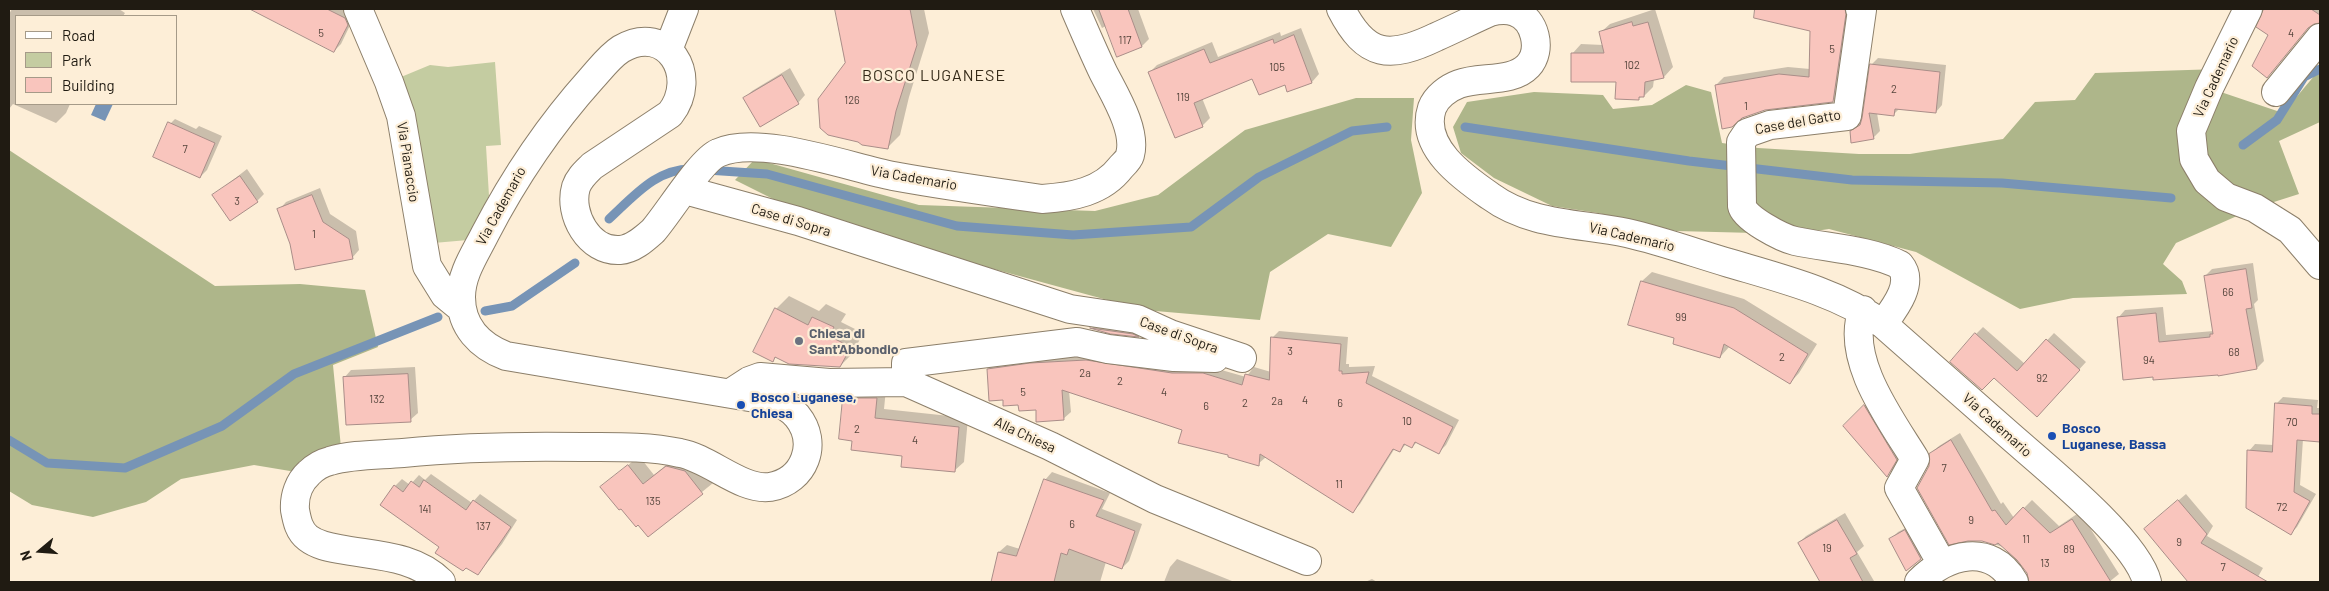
<!DOCTYPE html>
<html>
<head>
<meta charset="utf-8">
<style>
	body { margin:0 }
	#map { position:relative; width:2329px; height:591px; overflow:hidden; background:#fdeed7; font-family:Barlow,sans-serif }
	canvas { display:block }
	.frame { position:absolute; inset:0; border:10px solid #201b12; pointer-events:none }
	.legend { position:absolute; left:15px; top:15px; width:162px; height:90px; box-sizing:border-box; background:#fdeed7; border:1px solid #a59a88; margin:0; padding:6px 9px; list-style:none; font-size:15px; color:#201b12 }
	.legend li { display:flex; align-items:center; gap:10px; height:25px }
	.legend b { width:25px; border:1px solid #a59a88 }
	.north { position:absolute; left:15px; top:526px; width:50px; height:50px; -webkit-text-stroke:4px #fdeed7; paint-order:stroke; rotate:252deg; font-size:14px; font-weight:700; line-height:20px; text-align:center; color:#201b12 }
	.north::after { content:''; display:block; margin:auto; width:18px; height:22px; background:#201b12; clip-path:polygon(50% 0,100% 100%,50% 72%,0 100%) }
</style>
</head>
<body>
<div id="map">
<canvas width="2329" height="591"></canvas>
<div class="frame"></div>
<ul class="legend">
<li><b style="height:6px;background:#fff"></b>Road</li>
<li><b style="height:14px;background:#c4cca1"></b>Park</li>
<li><b style="height:14px;background:#f9c5bd"></b>Building</li>
</ul>
<div class="north">N</div>
</div>
<script>
const context = document.querySelector('canvas').getContext('2d');
context.lineJoin = 'round';
function fill(path, color) {
  context.fillStyle = color;
  context.fill(path, 'evenodd');
}
function stroke(path, color, width, dash) {
  context.strokeStyle = color;
  context.lineWidth = width;
  context.lineCap = dash ? 'butt' : 'round';
  context.setLineDash(dash || []);
  context.stroke(path);
}
function drawText(font, color, halo, rows, align = 'center') {
  context.font = font + ' Barlow,sans-serif';
  context.lineWidth = 4.5;
  context.setLineDash([]);
  context.textBaseline = 'middle';
  context.strokeStyle = halo;
  context.fillStyle = color;
  for (const [text, x, y, turn = 0] of rows) {
    context.save();
    context.translate(x, y);
    context.rotate((+turn || 0) * Math.PI / 180);
    context.textAlign = isNaN(turn) ? turn : align;
    if (halo) context.strokeText(text, 0, 0);
    context.fillText(text, 0, 0);
    context.restore();
  }
}
fill(new Path2D(`
	M 495,62 L 501,145 L 486,146 L 489,196 L 468,240 L 422,244 L 389,82 L 430,65 L 448,67 Z`), '#c4cca1');
fill(new Path2D(`
	M 2219,69 L 2209,88 L 2283,113 L 2320,69 L 2320,122 L 2279,141 L 2299,194 L 2255,208 L 2176,243 L 2163,264 L 2182,281 L 2187,294 L 2073,298 L 2020,309 L 1916,252 L 1829,229 L 1795,234 L 1676,231 L 1598,213 L 1552,206 L 1494,178 L 1461,153 L 1453,127 L 1467,102 L 1534,92 L 1603,95 L 1613,109 L 1652,105 L 1686,85 L 1711,92 L 1722,143 L 1758,148 L 1859,154 L 1910,154 L 2003,139 L 2035,102 L 2075,100 L 2095,73 Z
	M 1356,98 L 1414,98 L 1411,140 L 1422,193 L 1391,247 L 1328,234 L 1270,272 L 1260,320 L 1144,310 L 854,231 L 799,212 L 735,180 L 755,159 L 919,205 L 1095,211 L 1158,195 L 1245,130 Z
	M 9,150 L 215,286 L 300,284 L 365,290 L 378,347 L 333,365 L 342,458 L 308,474 L 254,465 L 181,479 L 146,502 L 93,517 L 32,505 L 9,491 Z`), '#aeb68a');
fill(new Path2D(`
	M 96,104 L 113,104 L 105,121 L 91,115 Z`), '#7794b6');
fill(new Path2D(`
	M 12,9 L 119,9 L 125,13 L 123,16 L 16,16 L 16,104 L 70,104 L 66,113 L 56,123 L 13,104 L 9,109 L 9,14 Z
	M 273,9 L 352,9 L 354,17 L 341,44 L 334,51 L 269,17 Z
	M 836,9 L 924,9 L 929,33 L 909,97 L 900,135 L 887,148 L 847,63 Z
	M 1093,9 L 1138,9 L 1149,39 L 1142,46 L 1106,26 L 1102,28 Z
	M 1655,9 L 1673,67 L 1664,77 L 1654,79 L 1653,87 L 1644,96 L 1639,98 L 1617,81 L 1572,54 L 1581,44 L 1603,45 L 1600,33 L 1610,24 Z
	M 1787,9 L 1851,9 L 1840,93 L 1833,101 L 1716,85 L 1724,77 L 1788,67 L 1810,69 L 1811,30 L 1787,24 Z
	M 2264,9 L 2320,9 L 2320,22 L 2269,35 L 2263,16 Z
	M 1301,28 L 1319,74 L 1312,82 L 1288,91 L 1285,83 L 1253,78 L 1202,98 L 1210,118 L 1203,125 L 1175,137 L 1150,72 L 1157,65 L 1212,42 L 1218,57 L 1280,32 L 1281,36 Z
	M 1878,58 L 1946,65 L 1942,105 L 1936,112 L 1900,108 L 1894,114 L 1877,113 L 1880,131 L 1873,138 L 1851,132 L 1862,122 L 1871,65 Z
	M 790,68 L 805,95 L 798,103 L 745,98 L 752,91 Z
	M 175,119 L 196,129 L 199,126 L 222,136 L 207,170 L 200,177 L 167,127 Z
	M 247,169 L 264,194 L 257,201 L 214,195 Z
	M 320,188 L 330,214 L 356,231 L 359,250 L 352,258 L 291,244 L 279,210 L 286,202 Z
	M 2253,263 L 2258,300 L 2254,304 L 2264,361 L 2257,368 L 2154,376 L 2118,318 L 2125,310 L 2163,307 L 2166,335 L 2214,331 L 2205,276 L 2212,269 Z
	M 1652,272 L 1744,299 L 1817,344 L 1799,373 L 1790,383 L 1730,346 L 1720,357 L 1676,338 L 1630,324 L 1642,281 Z
	M 789,296 L 819,311 L 826,304 L 846,314 L 841,322 L 863,333 L 853,353 L 840,366 L 777,356 L 772,361 L 776,309 Z
	M 1097,323 L 1144,330 L 1138,336 L 1092,328 Z
	M 1983,327 L 2025,364 L 2054,333 L 2086,362 L 2044,408 L 1994,376 L 1976,334 Z
	M 1279,331 L 1348,337 L 1346,364 L 1349,364 L 1349,367 L 1375,366 L 1372,376 L 1459,420 L 1446,445 L 1439,452 L 1418,441 L 1412,447 L 1406,444 L 1400,451 L 1395,448 L 1360,504 L 1353,511 L 1266,457 L 1258,464 L 1230,454 L 1184,430 L 1069,391 L 1071,412 L 1063,419 L 1004,399 L 988,369 L 996,362 L 1094,353 L 1211,367 L 1246,377 L 1254,367 L 1271,372 L 1272,338 Z
	M 415,367 L 418,413 L 410,420 L 344,378 L 351,370 Z
	M 854,389 L 886,389 L 884,409 L 968,418 L 964,462 L 954,471 L 904,455 L 844,399 Z
	M 2283,397 L 2318,400 L 2317,408 L 2320,408 L 2320,441 L 2303,439 L 2300,485 L 2316,494 L 2297,527 L 2290,534 L 2249,451 L 2255,444 L 2274,445 L 2276,404 Z
	M 1872,399 L 1904,451 L 1894,468 L 1887,475 L 1845,426 Z
	M 1960,433 L 2001,504 L 2003,502 L 2014,518 L 2032,500 L 2059,526 L 2080,512 L 2119,574 L 2109,582 L 2030,582 L 2028,572 L 2018,559 L 2003,547 L 1982,540 L 1930,466 L 1930,454 L 1939,446 Z
	M 639,456 L 654,475 L 677,456 L 696,460 L 713,483 L 648,536 L 602,487 Z
	M 1052,472 L 1110,493 L 1102,509 L 1142,524 L 1129,561 L 1122,568 L 1106,562 L 1100,582 L 992,582 L 999,552 L 1007,545 L 1020,549 L 1045,480 Z
	M 431,474 L 472,503 L 480,494 L 517,520 L 502,544 L 478,574 L 441,547 L 395,486 L 402,479 L 410,485 L 419,475 L 425,480 Z
	M 2186,494 L 2213,526 L 2207,536 L 2263,568 L 2255,582 L 2189,582 L 2180,569 L 2145,529 Z
	M 1845,513 L 1864,546 L 1857,552 L 1874,581 L 1873,582 L 1826,582 L 1799,543 L 1806,536 Z
	M 1913,524 L 1928,551 L 1921,558 L 1891,539 L 1898,532 Z
	M 1177,559 L 1232,581 L 1231,582 L 1164,582 L 1170,567 Z
	M 1372,579 L 1377,582 L 1365,582 Z`), '#0003');
stroke(new Path2D(`
	M 1465,127 L 1689,161 L 1852,180 L 2002,183 L 2171,198
	M 2243,145 L 2277,120 L 2304,77 L 2320,69
	M 707,170 L 767,174 L 957,226 L 1073,235 L 1191,227 L 1259,177 L 1352,131 L 1387,127
	M 609,219 C 634,196 658,167 694,169
	M 485,311 L 512,306 L 575,263
	M 9,440 L 47,463 L 125,468 L 222,426 L 294,374 L 438,317`), '#7794b6', 9);
const building = new Path2D(`
	M 250,9 L 327,9 L 345,18 L 348,25 L 334,52 Z
	M 835,9 L 910,9 L 917,45 L 896,111 L 888,149 L 862,145 L 858,142 L 828,135 L 820,128 L 818,99 L 845,63 Z
	M 1099,9 L 1128,9 L 1142,47 L 1117,57 Z
	M 1755,9 L 1845,9 L 1846,14 L 1833,102 L 1765,110 L 1742,118 L 1732,127 L 1722,129 L 1715,85 L 1779,74 L 1809,77 L 1810,31 L 1754,18 Z
	M 2264,9 L 2311,9 L 2320,15 L 2320,23 L 2314,24 L 2308,28 L 2267,78 L 2252,66 L 2268,35 L 2256,27 Z
	M 1632,22 L 1633,26 L 1648,22 L 1664,78 L 1645,82 L 1644,97 L 1639,97 L 1639,100 L 1615,99 L 1616,82 L 1571,82 L 1571,53 L 1604,53 L 1599,32 Z
	M 1294,35 L 1312,83 L 1287,92 L 1285,85 L 1259,95 L 1252,79 L 1194,103 L 1203,127 L 1175,138 L 1148,72 L 1204,49 L 1210,63 L 1273,39 L 1274,43 Z
	M 1870,64 L 1940,72 L 1936,113 L 1895,109 L 1894,116 L 1869,113 L 1874,139 L 1851,143 L 1850,131 L 1860,125 L 1862,118 Z
	M 782,75 L 799,104 L 760,127 L 743,98 Z
	M 168,122 L 215,143 L 200,178 L 153,157 Z
	M 240,176 L 258,202 L 230,221 L 212,195 Z
	M 312,195 L 323,222 L 349,239 L 353,259 L 295,270 L 290,244 L 277,209 Z
	M 2246,269 L 2252,308 L 2246,309 L 2257,369 L 2218,376 L 2218,375 L 2153,380 L 2153,377 L 2123,380 L 2117,317 L 2156,313 L 2159,342 L 2210,337 L 2210,334 L 2213,334 L 2204,276 Z
	M 1641,281 L 1734,308 L 1808,354 L 1790,384 L 1724,344 L 1720,358 L 1673,344 L 1674,338 L 1628,325 Z
	M 775,308 L 808,325 L 812,317 L 834,327 L 829,336 L 851,347 L 840,367 L 789,364 L 775,357 L 773,362 L 753,352 Z
	M 1090,328 L 1133,334 L 1139,337 L 1111,334 Z
	M 1975,333 L 2017,371 L 2046,339 L 2080,370 L 2037,417 L 1994,378 L 1982,390 L 1950,362 Z
	M 1271,337 L 1341,344 L 1339,371 L 1342,371 L 1342,374 L 1369,372 L 1366,383 L 1453,427 L 1439,454 L 1415,442 L 1412,448 L 1404,444 L 1400,452 L 1393,449 L 1353,513 L 1260,454 L 1259,466 L 1228,457 L 1228,455 L 1178,443 L 1182,430 L 1062,390 L 1064,420 L 1036,422 L 1036,410 L 1019,411 L 1018,405 L 1003,406 L 1003,400 L 989,401 L 987,369 L 1030,363 L 1086,360 L 1172,373 L 1203,373 L 1242,385 L 1245,374 L 1269,380 Z
	M 408,374 L 411,422 L 346,425 L 343,377 Z
	M 843,398 L 877,398 L 875,418 L 959,427 L 955,472 L 901,467 L 902,456 L 851,450 L 852,441 L 839,439 Z
	M 2275,403 L 2312,406 L 2312,414 L 2320,414 L 2320,442 L 2297,440 L 2294,492 L 2310,501 L 2291,535 L 2246,508 L 2247,450 L 2272,452 Z
	M 1864,405 L 1897,460 L 1887,477 L 1843,426 Z
	M 1951,440 L 1992,511 L 1995,510 L 2006,525 L 2023,507 L 2050,533 L 2072,519 L 2111,582 L 2029,582 L 2027,573 L 2017,560 L 1998,543 L 1995,545 L 1982,541 L 1968,541 L 1949,545 L 1917,488 L 1929,466 L 1929,454 Z
	M 628,465 L 643,484 L 666,466 L 685,471 L 703,494 L 648,537 L 638,525 L 636,527 L 621,509 L 619,510 L 600,487 Z
	M 1044,479 L 1104,500 L 1096,516 L 1135,531 L 1122,569 L 1069,549 L 1067,555 L 1061,553 L 1054,582 L 991,582 L 998,552 L 1016,556 Z
	M 424,480 L 466,510 L 473,500 L 511,527 L 478,575 L 466,568 L 463,571 L 435,553 L 439,547 L 380,505 L 394,485 L 403,492 L 411,481 L 419,487 Z
	M 2178,500 L 2207,534 L 2201,543 L 2268,582 L 2188,582 L 2144,529 Z
	M 1837,520 L 1857,554 L 1850,558 L 1863,582 L 1820,582 L 1798,543 Z
	M 1905,530 L 1921,559 L 1906,571 L 1889,539 Z`);
fill(building, '#f9c5bd');
stroke(building, '#a98d88', 1);
const minor = new Path2D(`
	M 358,9 L 389,82 L 401,116 L 427,266 L 445,295 L 462,309
	M 1341,9 C 1366,58 1390,59 1436,37 C 1454,29 1472,20 1490,12 C 1498,10 1507,9 1515,12 C 1535,19 1543,50 1528,66 C 1512,83 1480,76 1459,84 C 1448,88 1436,97 1432,108 C 1419,147 1464,178 1490,196 C 1531,226 1580,223 1627,233 C 1662,241 1695,253 1729,263 C 1783,279 1836,292 1883,324 C 1925,361 1966,397 2008,434 C 2043,465 2137,540 2147,582
	M 1860,9 L 1862,10 L 1847,116 L 1770,125 L 1747,133 L 1741,142 L 1742,206 C 1744,218 1782,238 1795,241 C 1828,248 1870,250 1900,265 C 1915,283 1894,309 1883,324
	M 2248,9 L 2209,88 L 2191,131 L 2194,159 L 2207,181 L 2226,197 L 2255,208 L 2290,230 L 2320,265
	M 668,50 L 684,9
	M 2276,92 L 2320,38
	M 685,190 L 798,221 L 1070,309 L 1137,319 L 1170,334 L 1242,358
	M 1863,310 C 1844,358 1891,420 1915,459 L 1899,488 L 1942,564
	M 906,382 L 906,363 L 1077,342 L 1108,349 L 1174,357 L 1215,358
	M 732,392 L 749,381 L 760,377 L 829,383 L 906,382 L 1050,446 L 1155,499 L 1307,561
	M 441,582 C 414,555 375,556 339,549 C 328,547 317,545 308,538 C 299,531 297,521 295,510 C 294,496 299,482 309,473 C 315,467 322,463 330,461 C 353,454 380,455 403,453 C 463,447 522,446 582,447 C 615,447 648,446 680,453 C 709,458 742,491 770,487 C 805,481 819,443 797,416 C 790,408 782,404 773,401 L 506,356 C 480,346 461,327 461,297 C 461,274 475,254 485,234 C 515,176 548,127 592,78 C 601,68 610,56 621,49 C 667,22 700,76 670,114 L 592,166 C 586,172 579,178 576,187 C 568,214 589,252 620,250 C 633,249 644,239 653,231 C 668,214 701,160 718,153 C 759,134 848,167 893,176 C 942,185 992,192 1042,199 C 1072,197 1102,192 1121,167 C 1124,164 1129,159 1130,155 C 1137,130 1114,94 1103,72 C 1093,51 1084,30 1075,9
	M 1919,582 C 1946,554 1991,542 2014,582`);
stroke(minor, '#8c7f6a', 30);
stroke(minor, '#fff', 28);
for (const [x, y, r, color] of [
	[799,341,5,"#6b7280"],
	[741,405,5,"#1a4fb4"],
	[2052,436,5,"#1a4fb4"]
]) {
  const dot = new Path2D();
  dot.arc(x, y, r, 0, 2 * Math.PI);
  context.fillStyle = color;
  context.fill(dot);
  stroke(dot, '#fdeed7', 2);
}
drawText('11px', '#56463d', null, [
	["5",321,33],
	["4",2291,33],
	["117",1125,40],
	["5",1832,49],
	["102",1632,65],
	["105",1277,67],
	["2",1894,89],
	["119",1183,97],
	["126",852,100],
	["1",1746,106],
	["7",185,149],
	["3",237,201],
	["1",314,234],
	["66",2228,292],
	["99",1681,317],
	["3",1290,351],
	["68",2234,352],
	["2",1782,357],
	["94",2149,360],
	["2a",1085,373],
	["92",2042,378],
	["2",1120,381],
	["5",1023,392],
	["4",1164,392],
	["132",377,399],
	["4",1305,400],
	["2a",1277,401],
	["2",1245,403],
	["6",1340,403],
	["6",1206,406],
	["10",1407,421],
	["70",2292,422],
	["2",857,429],
	["4",915,440],
	["7",1944,468],
	["11",1339,484],
	["135",653,501],
	["72",2282,507],
	["141",425,509],
	["9",1971,520],
	["6",1072,524],
	["137",483,526],
	["11",2026,539],
	["9",2179,542],
	["19",1827,548],
	["89",2069,549],
	["13",2045,563],
	["7",2223,567]
]);
drawText('14px', '#201b12', '#fdeed7', [
	["Via Cademario",2216,77,-65],
	["Case del Gatto",1798,122,-10],
	["Via Pianaccio",408,162,81],
	["Via Cademario",914,178,10],
	["Via Cademario",501,206,-61],
	["Case di Sopra",791,220,17],
	["Via Cademario",1632,237,13],
	["Case di Sopra",1179,335,20],
	["Via Cademario",1997,425,42],
	["Alla Chiesa",1025,435,25]
]);
drawText('bold 14px', '#5b616d', '#fdeed7', [
	["Chiesa di",809,333],
	["Sant'Abbondio",809,349]
], 'left');
drawText('bold 14px', '#164399', '#fdeed7', [
	["Bosco Luganese,",751,397],
	["Chiesa",751,413],
	["Bosco",2062,428],
	["Luganese, Bassa",2062,444]
], 'left');
context.letterSpacing = '1px';
drawText('16px', '#352a18', '#fdeed7', [
	["BOSCO LUGANESE",934,76]
]);
context.letterSpacing = '0px';
</script>
</body>
</html>
